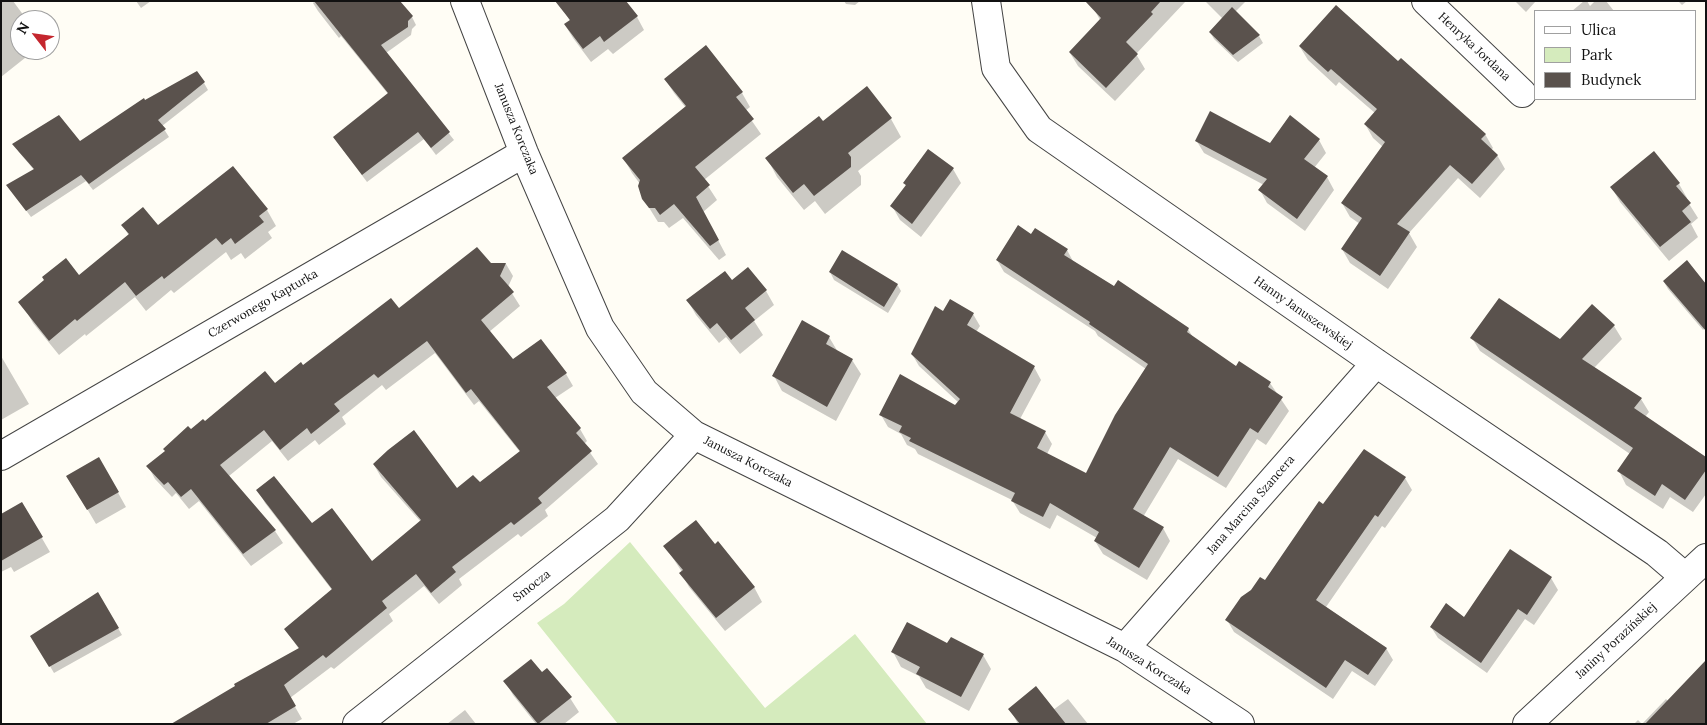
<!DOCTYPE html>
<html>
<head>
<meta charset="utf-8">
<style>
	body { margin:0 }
	#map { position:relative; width:1707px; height:725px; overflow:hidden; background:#fffdf5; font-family:Lora,serif }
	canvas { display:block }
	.frame { position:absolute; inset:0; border:2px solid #111; pointer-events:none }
	.legend { position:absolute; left:1534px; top:10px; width:162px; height:90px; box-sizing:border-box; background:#fff; border:1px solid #a0a0a0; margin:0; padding:6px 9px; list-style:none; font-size:15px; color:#111 }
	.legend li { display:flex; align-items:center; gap:10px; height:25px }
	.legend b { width:25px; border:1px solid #a0a0a0 }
	.north { position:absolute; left:10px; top:10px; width:50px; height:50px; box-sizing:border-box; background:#fff; border:1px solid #a0a0a0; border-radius:50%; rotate:300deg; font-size:14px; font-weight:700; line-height:20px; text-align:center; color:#111 }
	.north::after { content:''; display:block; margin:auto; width:18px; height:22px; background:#c4262e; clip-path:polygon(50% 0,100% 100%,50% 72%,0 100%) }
</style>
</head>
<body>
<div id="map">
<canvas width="1707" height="725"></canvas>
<div class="frame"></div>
<ul class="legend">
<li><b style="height:6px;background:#fff"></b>Ulica</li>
<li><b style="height:14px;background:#d5ebbd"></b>Park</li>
<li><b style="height:14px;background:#5a524d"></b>Budynek</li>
</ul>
<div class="north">N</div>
</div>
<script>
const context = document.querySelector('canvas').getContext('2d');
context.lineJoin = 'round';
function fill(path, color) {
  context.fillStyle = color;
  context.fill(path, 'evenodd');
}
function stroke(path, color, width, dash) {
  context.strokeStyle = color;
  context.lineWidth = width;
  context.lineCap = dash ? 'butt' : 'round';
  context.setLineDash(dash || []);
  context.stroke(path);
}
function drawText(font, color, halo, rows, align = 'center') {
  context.font = font + ' Lora,serif';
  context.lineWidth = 5;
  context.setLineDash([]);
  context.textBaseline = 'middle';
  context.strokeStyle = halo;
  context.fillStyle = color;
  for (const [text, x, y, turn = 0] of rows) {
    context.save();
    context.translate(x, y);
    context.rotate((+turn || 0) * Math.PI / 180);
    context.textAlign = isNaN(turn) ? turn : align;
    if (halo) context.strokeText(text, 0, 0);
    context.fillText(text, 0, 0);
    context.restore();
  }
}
fill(new Path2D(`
	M 630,542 L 765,708 L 855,634 L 927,724 L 618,724 L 537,623 L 564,604 Z`), '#d5ebbd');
fill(new Path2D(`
	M 1,1 L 13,1 L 27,20 L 20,20 L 20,50 L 35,50 L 1,77 Z
	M 136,1 L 151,1 L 141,8 Z
	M 315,1 L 412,17 L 416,25 L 412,29 L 411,35 L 386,53 L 454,140 L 436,155 L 424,139 L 367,182 L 334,138 L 388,94 L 341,36 L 339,38 L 318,11 L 313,3 Z
	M 844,1 L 860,1 L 855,5 L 846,4 Z
	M 1102,1 L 1186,1 L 1136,54 L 1145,69 L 1115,101 L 1078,66 L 1070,53 L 1100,20 L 1094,9 Z
	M 1205,1 L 1246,1 L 1235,12 L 1259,36 L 1263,43 L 1238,62 L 1214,39 L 1210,32 L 1223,19 Z
	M 1515,1 L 1536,1 L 1526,12 Z
	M 1584,1 L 1587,1 L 1590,6 L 1595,1 L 1606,1 L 1614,11 L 1572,11 Z
	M 1678,1 L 1687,1 L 1682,5 Z
	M 561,6 L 637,17 L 644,30 L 613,54 L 608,49 L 591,62 L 573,38 L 565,25 L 570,21 Z
	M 1300,47 L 1398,63 L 1485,134 L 1493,148 L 1491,150 L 1497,155 L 1505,169 L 1480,198 L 1458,178 L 1409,233 L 1417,247 L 1388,289 L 1350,263 L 1342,249 L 1360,224 L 1350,217 L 1342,203 L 1383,147 L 1373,138 L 1365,124 L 1375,113 L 1339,82 L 1336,86 L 1308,60 Z
	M 665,79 L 742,93 L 750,107 L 745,111 L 761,134 L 704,180 L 717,200 L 703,212 L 726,255 L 719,260 L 683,218 L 669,228 L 664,222 L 658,222 L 643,198 L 640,184 L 632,173 L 624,159 L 686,108 L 674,93 Z
	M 204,83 L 208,90 L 162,126 L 169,137 L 93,190 L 86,181 L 31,217 L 8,186 L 35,171 L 18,151 L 79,143 L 145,101 Z
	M 891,119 L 901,137 L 858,171 L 861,176 L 861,185 L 825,214 L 815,201 L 804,210 L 777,177 L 767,158 L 823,123 Z
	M 1196,140 L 1270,144 L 1319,140 L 1326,153 L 1314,168 L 1327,177 L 1334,190 L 1305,231 L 1267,203 L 1260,190 L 1264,185 L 1204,153 Z
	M 1654,153 L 1679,184 L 1687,198 L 1686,199 L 1698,218 L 1691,224 L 1698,237 L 1669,261 L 1620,202 L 1612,188 Z
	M 233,168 L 267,210 L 276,226 L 268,232 L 272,238 L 245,259 L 241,253 L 231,260 L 226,252 L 174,293 L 171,290 L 146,311 L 135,297 L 86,336 L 85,334 L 59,355 L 33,323 L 24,307 L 79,276 L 129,236 L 123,225 L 158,227 Z
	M 953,169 L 961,183 L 921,237 L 900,220 L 892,206 L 906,186 L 904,183 Z
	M 1032,236 L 1067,250 L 1074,263 L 1114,288 L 1188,329 L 1194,339 L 1236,368 L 1270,383 L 1289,411 L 1266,445 L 1257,439 L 1226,488 L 1178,459 L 1143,517 L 1163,528 L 1170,541 L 1147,580 L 1103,554 L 1095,541 L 1097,538 L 1057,515 L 1050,529 L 1020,513 L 1012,500 L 918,454 L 915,449 L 907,445 L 901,434 L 888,427 L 881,415 L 956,406 L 959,403 L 919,366 L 912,354 L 944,312 L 973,314 L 980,326 L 976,332 L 1034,367 L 1041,380 L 1020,419 L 1045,432 L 1052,444 L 1047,454 L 1087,475 L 1146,369 L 1098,336 L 1095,331 L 1004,272 L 997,260 Z
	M 1687,262 L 1706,284 L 1706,327 L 1703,330 L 1668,289 L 1664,282 Z
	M 490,264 L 506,264 L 513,276 L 508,287 L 520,306 L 489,332 L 512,361 L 566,374 L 573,386 L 555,398 L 580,429 L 587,441 L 584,444 L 598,464 L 545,510 L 548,516 L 521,537 L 518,534 L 459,579 L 462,585 L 439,604 L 424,586 L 389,614 L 393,621 L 334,669 L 331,667 L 290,698 L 302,719 L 293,724 L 175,724 L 299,649 L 285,629 L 332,590 L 265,503 L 258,490 L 372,563 L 421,522 L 381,477 L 374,465 L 456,489 L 479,484 L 520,452 L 479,401 L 474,405 L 435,353 L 386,390 L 382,385 L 342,417 L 346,424 L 319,445 L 315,440 L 288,461 L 272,441 L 229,476 L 275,531 L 283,543 L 251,566 L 199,501 L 189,509 L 176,493 L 172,497 L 155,479 L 148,466 L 191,431 L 274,385 L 399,310 Z
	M 830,272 L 897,284 L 901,291 L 888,313 L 834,280 Z
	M 732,282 L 766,291 L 774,305 L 754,321 L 763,335 L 740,354 L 726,337 L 719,343 L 696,315 L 688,301 Z
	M 1614,326 L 1622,339 L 1594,368 L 1641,399 L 1649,412 L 1645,417 L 1706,459 L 1706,494 L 1693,512 L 1670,497 L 1663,509 L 1626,485 L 1619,471 L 1630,454 L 1480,351 L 1472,338 L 1560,341 Z
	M 829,337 L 838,352 L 852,360 L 861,374 L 836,421 L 782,391 L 774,376 Z
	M 1,356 L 29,404 L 1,420 Z
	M 107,473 L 126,507 L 96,524 L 68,476 Z
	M 1405,478 L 1412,490 L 1385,528 L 1382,526 L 1326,607 L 1386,648 L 1393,660 L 1375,686 L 1352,671 L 1333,699 L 1234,632 L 1227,620 L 1265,582 Z
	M 22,504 L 50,552 L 14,572 L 11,567 L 1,572 L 1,515 Z
	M 715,545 L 754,587 L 762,602 L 725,631 L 689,587 L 681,573 L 682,572 L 665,546 Z
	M 1510,550 L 1551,578 L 1558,590 L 1534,625 L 1525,619 L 1487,673 L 1438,638 L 1431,627 L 1464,618 Z
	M 98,594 L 122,635 L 54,673 L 32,636 Z
	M 948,645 L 983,655 L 991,669 L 969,711 L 926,688 L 919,676 L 901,667 L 893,652 Z
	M 542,674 L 570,698 L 579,712 L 564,724 L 536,724 L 513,695 L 505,681 Z
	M 1068,699 L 1088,724 L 1018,724 L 1010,709 L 1053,710 Z
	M 1666,699 L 1668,701 L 1706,724 L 1642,724 Z
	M 465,710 L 476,724 L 447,724 Z
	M 1638,720 L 1642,724 L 1634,724 Z`), '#0003');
fill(new Path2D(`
	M 314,1 L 400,1 L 413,16 L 408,21 L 408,27 L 381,45 L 450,132 L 431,148 L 418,132 L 362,175 L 333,137 L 388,93 Z
	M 555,1 L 626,1 L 638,16 L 604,42 L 600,36 L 583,49 L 564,24 L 570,20 Z
	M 1085,1 L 1161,1 L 1151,12 L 1153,14 L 1126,42 L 1138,54 L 1106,88 L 1069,52 L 1101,18 Z
	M 1336,5 L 1398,61 L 1401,58 L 1486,134 L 1481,139 L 1498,155 L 1472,184 L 1450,165 L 1397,224 L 1410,232 L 1380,276 L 1341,249 L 1362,218 L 1341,203 L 1385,142 L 1364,124 L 1377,109 L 1331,69 L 1328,72 L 1299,46 Z
	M 1232,7 L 1260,35 L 1233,55 L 1209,32 Z
	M 706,45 L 743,92 L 736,97 L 754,119 L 695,167 L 710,185 L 696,197 L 719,240 L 710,246 L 674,204 L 660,215 L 655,208 L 649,208 L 642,199 L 638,186 L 640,180 L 622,158 L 686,106 L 664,79 Z
	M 197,71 L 205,82 L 158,120 L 166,129 L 89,184 L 81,175 L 26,211 L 6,185 L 34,169 L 12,144 L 59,115 L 80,141 L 144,98 L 145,100 Z
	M 867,86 L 892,118 L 848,153 L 851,157 L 851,167 L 814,196 L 804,184 L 793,193 L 765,158 L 819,116 L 823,121 Z
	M 1210,111 L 1270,143 L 1290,115 L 1320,139 L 1304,159 L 1328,176 L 1297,219 L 1258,190 L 1267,179 L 1195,141 Z
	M 928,149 L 954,168 L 912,224 L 890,206 L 906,185 L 903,183 Z
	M 1654,151 L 1680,183 L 1676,186 L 1691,203 L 1682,211 L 1691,222 L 1660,247 L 1610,187 Z
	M 233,166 L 268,209 L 259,216 L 264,222 L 235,244 L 231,238 L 222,245 L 216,238 L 164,279 L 162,276 L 136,296 L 125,282 L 77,321 L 75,319 L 49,341 L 18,302 L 44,280 L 42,277 L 66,258 L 79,275 L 129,234 L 121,225 L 143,207 L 158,225 Z
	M 1018,225 L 1031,234 L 1035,228 L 1068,249 L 1064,255 L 1114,286 L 1118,280 L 1189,328 L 1187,332 L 1236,366 L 1239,361 L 1271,382 L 1268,387 L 1283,397 L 1258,433 L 1250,428 L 1218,477 L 1170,447 L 1133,509 L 1164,527 L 1139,568 L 1094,541 L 1099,532 L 1050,503 L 1043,517 L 1011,501 L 1015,493 L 909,441 L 911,438 L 899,432 L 902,426 L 879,415 L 900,374 L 955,405 L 960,399 L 911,354 L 935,306 L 943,311 L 950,299 L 974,313 L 967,325 L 1035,366 L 1010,413 L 1046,431 L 1037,448 L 1086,473 L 1115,415 L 1148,364 L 1089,324 L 1090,322 L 996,260 Z
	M 477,247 L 491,263 L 506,263 L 500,276 L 514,292 L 481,320 L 513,359 L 541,339 L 567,373 L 547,387 L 581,428 L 576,433 L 592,451 L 538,498 L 542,503 L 514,525 L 511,522 L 452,567 L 456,572 L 431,593 L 416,574 L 382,601 L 387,608 L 326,658 L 323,655 L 284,685 L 296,706 L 266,724 L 171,724 L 235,686 L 234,684 L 299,648 L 284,629 L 332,589 L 256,490 L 274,476 L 312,523 L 332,508 L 372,561 L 421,520 L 373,464 L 388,450 L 414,430 L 457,488 L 473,475 L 480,482 L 520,451 L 471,389 L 466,393 L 427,341 L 378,378 L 374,374 L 334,404 L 340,411 L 311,434 L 307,428 L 280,450 L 264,430 L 220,465 L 276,530 L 243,554 L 191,489 L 181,497 L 168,482 L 164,485 L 146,466 L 165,451 L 163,449 L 188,426 L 191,429 L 203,419 L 205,421 L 265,371 L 275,383 L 301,362 L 303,365 L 391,298 L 399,308 Z
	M 842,250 L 898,284 L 884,307 L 829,272 Z
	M 1687,260 L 1706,284 L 1706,331 L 1663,281 Z
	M 748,267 L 767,290 L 745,308 L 755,320 L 731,340 L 717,323 L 710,329 L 686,300 L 725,271 L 732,280 Z
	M 1499,298 L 1560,339 L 1592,304 L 1615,325 L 1582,359 L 1642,398 L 1634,408 L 1706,457 L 1706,470 L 1685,500 L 1662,484 L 1655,496 L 1617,471 L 1633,448 L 1470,338 Z
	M 802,320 L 830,336 L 826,344 L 853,359 L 827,407 L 772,376 Z
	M 1364,449 L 1406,477 L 1378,517 L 1375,515 L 1316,600 L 1387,648 L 1368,675 L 1345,660 L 1326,688 L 1225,620 L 1241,597 L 1251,590 L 1260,577 L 1265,580 L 1319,501 L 1323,504 Z
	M 99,457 L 119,492 L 87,510 L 66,476 Z
	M 22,502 L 43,537 L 1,561 L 1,514 Z
	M 696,520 L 715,544 L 718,541 L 755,587 L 716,618 L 679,573 L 683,570 L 663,546 Z
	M 1510,549 L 1552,577 L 1527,615 L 1518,609 L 1481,663 L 1430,627 L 1446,603 L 1464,617 Z
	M 98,592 L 119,628 L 49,667 L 30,636 Z
	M 907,622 L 947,643 L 951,637 L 984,654 L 961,697 L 916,674 L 920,667 L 891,652 Z
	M 531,659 L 542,672 L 547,668 L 572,697 L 538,724 L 503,681 Z
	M 1706,660 L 1706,724 L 1645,724 Z
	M 1036,686 L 1066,724 L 1020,724 L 1008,709 Z`), '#5a524d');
const minor = new Path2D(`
	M 465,1 L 524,153 L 600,328 L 644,392 L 694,435 L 1125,648 L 1240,724
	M 986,1 L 996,68 L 1039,129 L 1376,363 L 1657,553 L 1685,577
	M 1426,1 L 1522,93
	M 1,456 L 524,153
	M 1125,648 L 1376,363
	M 357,724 L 617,519 L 694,435
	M 1527,724 L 1706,558`);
stroke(minor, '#444', 30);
stroke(minor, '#fff', 28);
drawText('12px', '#111', '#fff', [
	["Henryka Jordana",1474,47,43],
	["Janusza Korczaka",516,129,68],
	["Czerwonego Kapturka",263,304,-30],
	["Hanny Januszewskiej",1303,313,35],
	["Janusza Korczaka",748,462,27],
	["Jana Marcina Szancera",1251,505,-49],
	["Smocza",532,586,-38],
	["Janiny Porazińskiej",1616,641,-43],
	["Janusza Korczaka",1149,666,32]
]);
</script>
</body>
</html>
